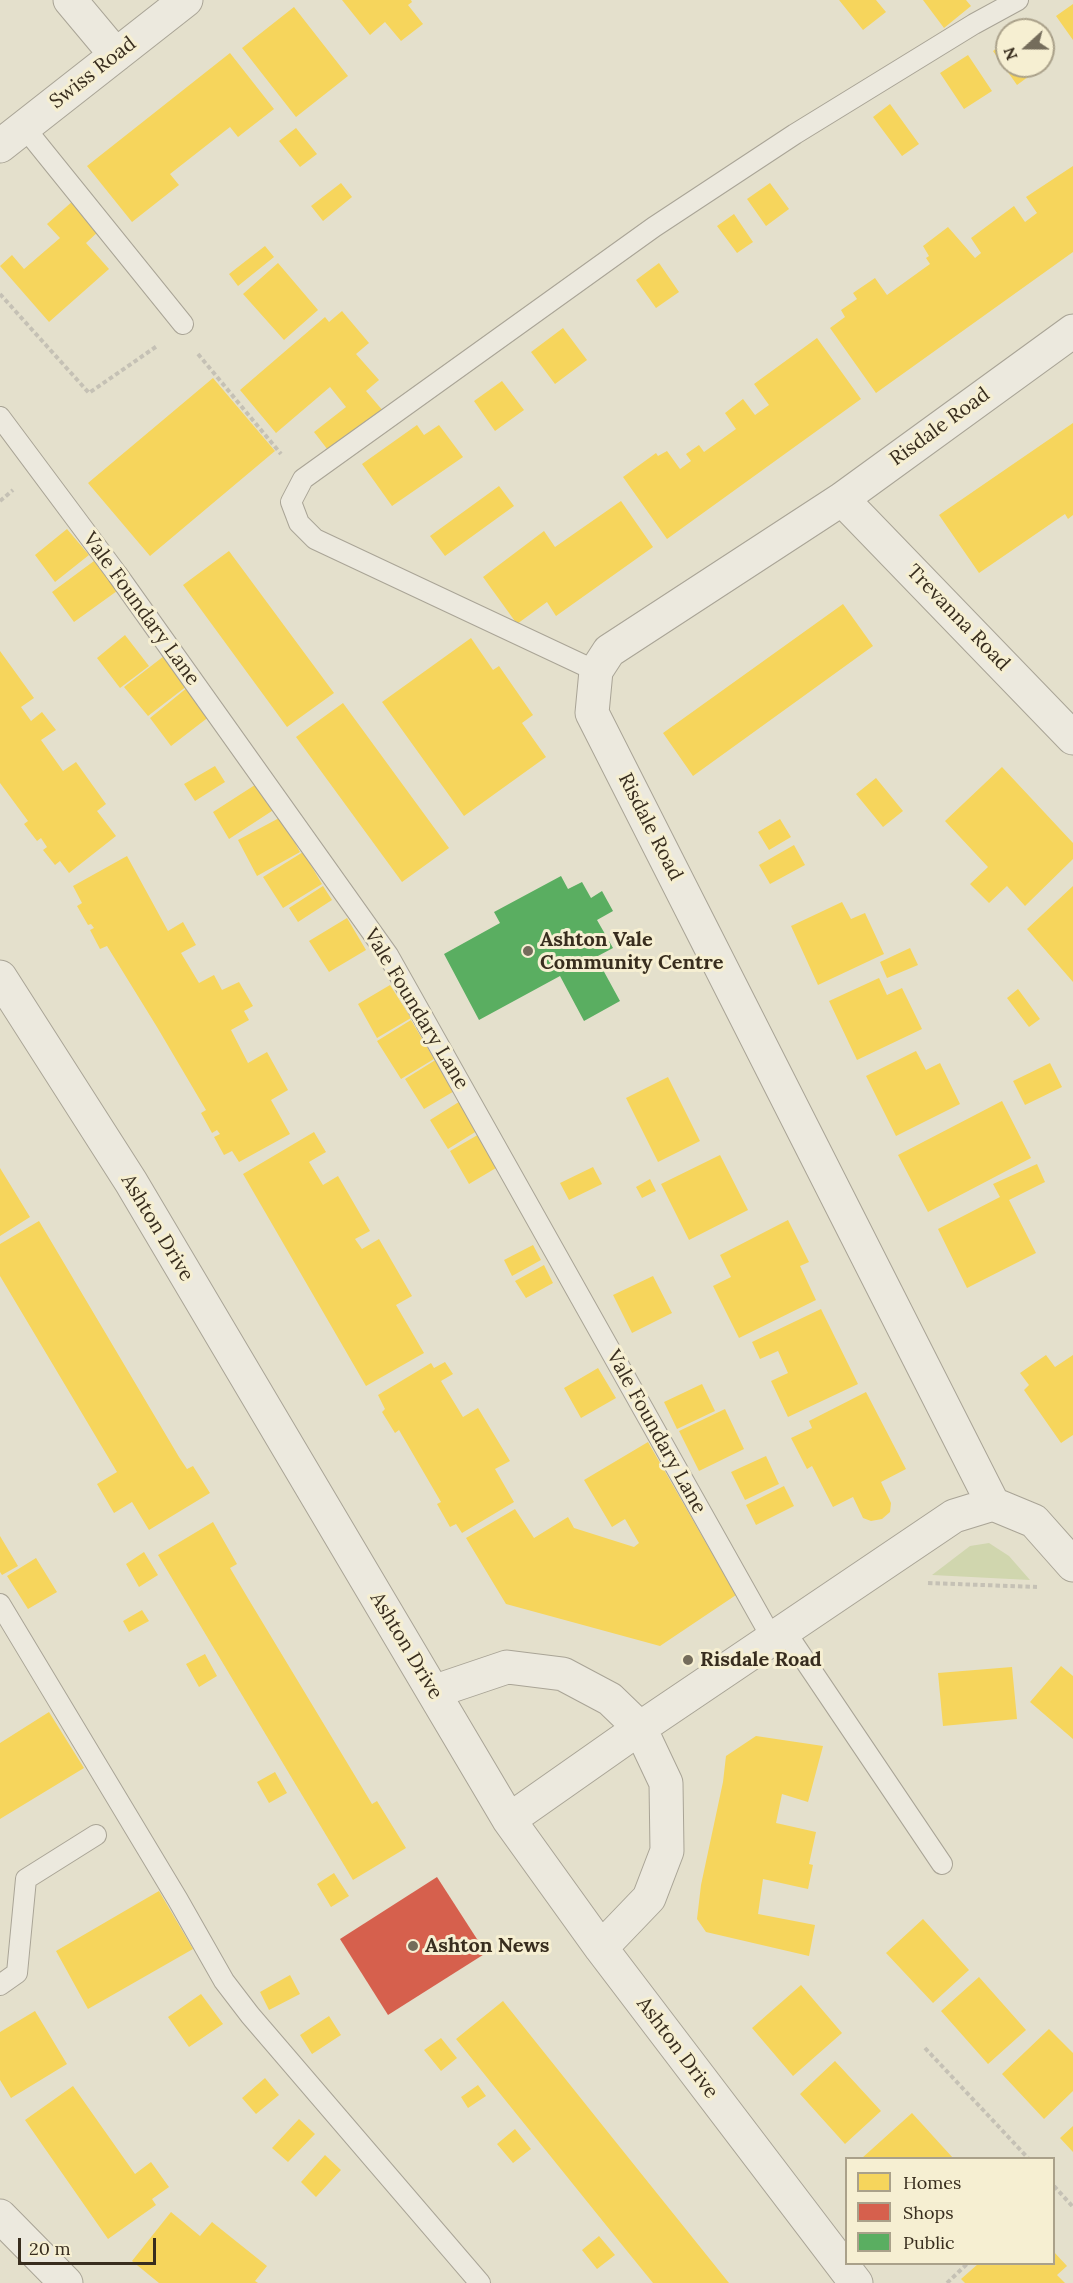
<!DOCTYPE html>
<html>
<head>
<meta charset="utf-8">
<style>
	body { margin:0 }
	#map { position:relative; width:1073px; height:2283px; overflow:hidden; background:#e4e0cc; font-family:Lora,serif }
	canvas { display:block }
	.legend { position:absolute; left:845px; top:2157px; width:210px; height:108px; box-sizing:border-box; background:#f6efd2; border:2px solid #aaa18a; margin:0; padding:8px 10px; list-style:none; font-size:18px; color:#382d1e }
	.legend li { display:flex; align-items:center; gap:12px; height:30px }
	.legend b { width:30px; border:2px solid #aaa18a }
	.north { position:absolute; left:995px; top:18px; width:60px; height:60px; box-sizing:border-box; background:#f6efd2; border:2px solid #aaa18a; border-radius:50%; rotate:249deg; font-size:16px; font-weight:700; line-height:24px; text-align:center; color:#382d1e }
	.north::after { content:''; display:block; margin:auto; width:21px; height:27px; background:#746c5b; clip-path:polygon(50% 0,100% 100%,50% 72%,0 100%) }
	.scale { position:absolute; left:18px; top:2238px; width:138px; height:27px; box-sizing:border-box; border:3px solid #382d1e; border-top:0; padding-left:8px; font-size:18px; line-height:21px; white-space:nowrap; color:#382d1e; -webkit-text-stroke:4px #f6efd2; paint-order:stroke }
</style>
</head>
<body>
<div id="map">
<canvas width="1073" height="2283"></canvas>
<ul class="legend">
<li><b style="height:16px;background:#f6d55c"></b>Homes</li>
<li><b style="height:16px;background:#d6604d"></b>Shops</li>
<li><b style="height:16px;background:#5aae61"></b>Public</li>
</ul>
<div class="north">N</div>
<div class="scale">20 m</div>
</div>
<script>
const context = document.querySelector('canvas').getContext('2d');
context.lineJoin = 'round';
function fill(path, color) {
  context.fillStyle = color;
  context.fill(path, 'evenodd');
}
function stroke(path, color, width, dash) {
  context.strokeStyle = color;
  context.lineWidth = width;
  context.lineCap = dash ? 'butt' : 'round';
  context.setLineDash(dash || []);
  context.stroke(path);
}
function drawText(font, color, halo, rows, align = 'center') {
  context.font = font + ' Lora,serif';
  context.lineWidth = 6;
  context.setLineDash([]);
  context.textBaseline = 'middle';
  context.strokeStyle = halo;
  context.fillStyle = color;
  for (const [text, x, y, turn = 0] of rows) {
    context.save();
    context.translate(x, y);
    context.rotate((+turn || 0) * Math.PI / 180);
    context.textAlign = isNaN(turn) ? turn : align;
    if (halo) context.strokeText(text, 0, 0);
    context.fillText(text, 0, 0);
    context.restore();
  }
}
fill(new Path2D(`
	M 989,1543 L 1009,1556 L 1030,1580 L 932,1575 L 970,1546 Z`), '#d0d6ae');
fill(new Path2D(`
	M 342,0 L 411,0 L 412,2 L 408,5 L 423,24 L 401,41 L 385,22 L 370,35 Z
	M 839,0 L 876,0 L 886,12 L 863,30 Z
	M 923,0 L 966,0 L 971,6 L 944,28 Z
	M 1073,4 L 1073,40 L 1056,16 Z
	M 294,7 L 348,76 L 296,117 L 242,48 Z
	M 1007,42 L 1007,66 L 1033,66 L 1036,71 L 1017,85 L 993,51 Z
	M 230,53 L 274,109 L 238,137 L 230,127 L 170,174 L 179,185 L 132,222 L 87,166 Z
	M 968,55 L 992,91 L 964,109 L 940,73 Z
	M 890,104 L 919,144 L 902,156 L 873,117 Z
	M 296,128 L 317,154 L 300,167 L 279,141 Z
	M 1073,166 L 1073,252 L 876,393 L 830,328 L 845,317 L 841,310 L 857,299 L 853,293 L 875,278 L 887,295 L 930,264 L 926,258 L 929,256 L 923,246 L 948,227 L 975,258 L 981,253 L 971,238 L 1014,206 L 1025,222 L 1037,213 L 1026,197 Z
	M 341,183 L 352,197 L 323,221 L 311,206 Z
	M 770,183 L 789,209 L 766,226 L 747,199 Z
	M 74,200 L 100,230 L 86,243 L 109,269 L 49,322 L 0,266 L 12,255 L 24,269 L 60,238 L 47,224 Z
	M 734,214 L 753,242 L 737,253 L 717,226 Z
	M 265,246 L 274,257 L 238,286 L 229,274 Z
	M 278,263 L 318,310 L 284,340 L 243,294 Z
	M 659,263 L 679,292 L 656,308 L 636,280 Z
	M 342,311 L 369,343 L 356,354 L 379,380 L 366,391 L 384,412 L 331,454 L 314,432 L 346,407 L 330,387 L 276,433 L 240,390 L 325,317 L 329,322 Z
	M 563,328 L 587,360 L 555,384 L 531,352 Z
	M 817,338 L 861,399 L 667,539 L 623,477 L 656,453 L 658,456 L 667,451 L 680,469 L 691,461 L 686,454 L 699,445 L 704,452 L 736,429 L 725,413 L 743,399 L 755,415 L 769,405 L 754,384 Z
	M 213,378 L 275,451 L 150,556 L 88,483 Z
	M 502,381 L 524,410 L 495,431 L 474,401 Z
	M 1073,423 L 1073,515 L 1068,519 L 1065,514 L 979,573 L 939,515 Z
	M 417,425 L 424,435 L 439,425 L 463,457 L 392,506 L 362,464 Z
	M 499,486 L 514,506 L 445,556 L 430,536 Z
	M 621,501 L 653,547 L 556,616 L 547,602 L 517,624 L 483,577 L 544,531 L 555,547 Z
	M 67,529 L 89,555 L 55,582 L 35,555 Z
	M 229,551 L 334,693 L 287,727 L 183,585 Z
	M 94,561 L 117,591 L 74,622 L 52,592 Z
	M 843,604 L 873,646 L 693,776 L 663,733 Z
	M 125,635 L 149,666 L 120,688 L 97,658 Z
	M 471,638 L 493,670 L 499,666 L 533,715 L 522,723 L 546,757 L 464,816 L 382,702 Z
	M 0,651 L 34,698 L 21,707 L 31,721 L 42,712 L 56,730 L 41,740 L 63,771 L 76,762 L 106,804 L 97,811 L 116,836 L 69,873 L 60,861 L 55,865 L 43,850 L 47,847 L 41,838 L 37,841 L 24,824 L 28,821 L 0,783 Z
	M 164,656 L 187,686 L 148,716 L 124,687 Z
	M 188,687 L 210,716 L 171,746 L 150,718 Z
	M 343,703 L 449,848 L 402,882 L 296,737 Z
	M 215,766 L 225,782 L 195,801 L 184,784 Z
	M 1002,767 L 1073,843 L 1073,859 L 1025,906 L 1007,886 L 989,903 L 970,884 L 988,867 L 945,821 Z
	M 876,778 L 903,811 L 883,827 L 856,794 Z
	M 258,783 L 275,809 L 229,839 L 213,812 Z
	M 281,817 L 300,852 L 257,876 L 238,840 Z
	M 780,819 L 791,837 L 769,850 L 758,832 Z
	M 794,845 L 805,865 L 770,884 L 759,865 Z
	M 303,852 L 322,884 L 283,908 L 263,877 Z
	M 127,856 L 168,931 L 183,922 L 196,945 L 181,953 L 199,983 L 214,975 L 222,990 L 239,982 L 253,1006 L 244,1011 L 249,1020 L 231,1030 L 248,1063 L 267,1052 L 288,1090 L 271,1100 L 290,1134 L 239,1162 L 232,1151 L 224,1155 L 214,1137 L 220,1134 L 217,1130 L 212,1133 L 201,1113 L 206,1110 L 157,1027 L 107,946 L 100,949 L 90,930 L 94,928 L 91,924 L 88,925 L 77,906 L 82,903 L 73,886 Z
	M 323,886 L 332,900 L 298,922 L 289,908 Z
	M 1073,886 L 1073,982 L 1027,929 Z
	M 842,902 L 851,919 L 865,913 L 884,954 L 818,985 L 791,926 Z
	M 347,918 L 366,950 L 329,972 L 309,941 Z
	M 910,948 L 918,965 L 887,978 L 880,962 Z
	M 879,978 L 887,995 L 902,988 L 922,1029 L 857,1060 L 829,1001 Z
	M 390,985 L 411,1018 L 377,1038 L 358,1004 Z
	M 1018,989 L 1040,1019 L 1029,1027 L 1007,998 Z
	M 411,1020 L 434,1059 L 401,1079 L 377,1041 Z
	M 916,1051 L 926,1070 L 940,1063 L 960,1104 L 896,1136 L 866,1076 Z
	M 437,1059 L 456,1090 L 424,1109 L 405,1079 Z
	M 1050,1063 L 1062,1087 L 1025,1105 L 1013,1081 Z
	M 668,1077 L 700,1141 L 658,1162 L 626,1098 Z
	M 462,1100 L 480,1129 L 448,1149 L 430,1120 Z
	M 1002,1101 L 1031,1158 L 928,1212 L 898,1155 Z
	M 314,1132 L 326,1152 L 309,1162 L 323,1185 L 338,1176 L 370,1231 L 355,1239 L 362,1249 L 379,1239 L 412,1296 L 396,1305 L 424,1353 L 366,1386 L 243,1174 Z
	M 481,1133 L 501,1165 L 469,1184 L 450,1151 Z
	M 720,1155 L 748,1210 L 689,1240 L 661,1184 Z
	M 1037,1164 L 1045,1182 L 1009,1200 L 1036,1253 L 967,1288 L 938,1229 L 1000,1197 L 993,1184 Z
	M 593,1167 L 602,1184 L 569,1200 L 560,1183 Z
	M 0,1168 L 30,1217 L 0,1236 Z
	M 650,1179 L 656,1191 L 642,1198 L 636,1187 Z
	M 788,1220 L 809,1262 L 800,1266 L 816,1300 L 739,1338 L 713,1286 L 731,1277 L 720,1255 Z
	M 39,1221 L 179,1457 L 187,1469 L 193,1466 L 210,1493 L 149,1530 L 132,1502 L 114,1513 L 97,1484 L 117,1472 L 0,1276 L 0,1244 Z
	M 533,1245 L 541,1260 L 512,1276 L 504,1260 Z
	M 544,1265 L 553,1283 L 526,1298 L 515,1281 Z
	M 653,1276 L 672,1313 L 632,1333 L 613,1295 Z
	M 821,1309 L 858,1384 L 788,1417 L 771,1381 L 788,1373 L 778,1351 L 760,1359 L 752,1342 Z
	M 1046,1355 L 1055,1367 L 1073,1355 L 1073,1435 L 1061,1443 L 1024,1390 L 1029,1385 L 1020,1373 Z
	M 445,1362 L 453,1374 L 441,1381 L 463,1417 L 478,1408 L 510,1461 L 495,1469 L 514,1502 L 462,1533 L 456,1524 L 450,1527 L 437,1504 L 441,1502 L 399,1430 L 395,1433 L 382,1412 L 385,1409 L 378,1395 L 431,1363 L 434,1368 Z
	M 598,1368 L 616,1398 L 581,1418 L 564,1388 Z
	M 702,1384 L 715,1411 L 677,1429 L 664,1402 Z
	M 866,1392 L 906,1469 L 881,1482 L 891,1503 L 890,1512 L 882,1519 L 871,1521 L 863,1518 L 853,1497 L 833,1507 L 812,1466 L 807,1469 L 791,1438 L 812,1428 L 809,1421 Z
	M 725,1409 L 744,1449 L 699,1471 L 679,1431 Z
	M 648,1442 L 736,1595 L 660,1646 L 506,1604 L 466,1538 L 515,1509 L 534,1538 L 568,1517 L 574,1528 L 634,1547 L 639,1543 L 625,1519 L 612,1527 L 584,1480 Z
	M 766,1456 L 779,1484 L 745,1500 L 731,1472 Z
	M 784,1486 L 794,1506 L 756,1525 L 746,1505 Z
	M 213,1522 L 237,1564 L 230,1568 L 249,1600 L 372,1804 L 377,1801 L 406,1848 L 353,1880 L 158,1555 Z
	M 0,1536 L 18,1566 L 2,1575 L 0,1572 Z
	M 144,1552 L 158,1575 L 139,1587 L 126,1564 Z
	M 36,1558 L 57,1592 L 28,1609 L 7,1576 Z
	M 142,1610 L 149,1621 L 129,1632 L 123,1621 Z
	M 205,1654 L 217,1676 L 199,1687 L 186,1664 Z
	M 1061,1666 L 1073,1676 L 1073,1739 L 1030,1702 Z
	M 1012,1667 L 1017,1719 L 943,1726 L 938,1673 Z
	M 49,1712 L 84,1768 L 0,1819 L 0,1743 Z
	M 756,1736 L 823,1746 L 808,1802 L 782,1794 L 776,1823 L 816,1832 L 809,1864 L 813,1865 L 808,1889 L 763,1879 L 758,1914 L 815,1925 L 809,1956 L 706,1932 L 697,1919 L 701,1885 L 723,1782 L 726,1756 Z
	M 275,1772 L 287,1793 L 269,1803 L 257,1782 Z
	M 334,1873 L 349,1896 L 331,1907 L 317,1884 Z
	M 159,1891 L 193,1949 L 88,2009 L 56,1951 Z
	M 923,1919 L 969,1970 L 933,2003 L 886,1953 Z
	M 290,1975 L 300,1994 L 269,2010 L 260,1992 Z
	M 979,1977 L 1026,2030 L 988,2064 L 941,2011 Z
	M 801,1985 L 842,2033 L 793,2076 L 752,2028 Z
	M 201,1994 L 223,2024 L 189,2047 L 168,2017 Z
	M 503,2001 L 615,2141 L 729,2283 L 653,2283 L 614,2235 L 456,2039 Z
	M 35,2011 L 67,2064 L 11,2098 L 0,2080 L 0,2032 Z
	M 329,2016 L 341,2035 L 312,2054 L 300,2035 Z
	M 1049,2029 L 1073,2053 L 1073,2091 L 1044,2119 L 1002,2074 Z
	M 441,2038 L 457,2058 L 441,2071 L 424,2050 Z
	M 835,2061 L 881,2111 L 845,2144 L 800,2094 Z
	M 265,2078 L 279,2095 L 256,2114 L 242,2098 Z
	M 478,2085 L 486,2096 L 468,2108 L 461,2097 Z
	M 73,2086 L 135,2174 L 151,2162 L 169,2187 L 152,2199 L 156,2205 L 108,2239 L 25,2120 Z
	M 912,2113 L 953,2158 L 862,2158 Z
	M 299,2119 L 315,2134 L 288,2162 L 272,2148 Z
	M 1073,2126 L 1073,2152 L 1060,2138 Z
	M 515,2129 L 531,2149 L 513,2163 L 497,2144 Z
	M 325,2155 L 341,2170 L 316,2197 L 301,2182 Z
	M 171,2212 L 200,2236 L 212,2222 L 267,2266 L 255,2281 L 258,2283 L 159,2283 L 132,2261 Z
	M 599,2236 L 615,2255 L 597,2269 L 582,2250 Z
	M 1054,2252 L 1067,2266 L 1057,2275 L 1065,2283 L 965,2283 L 961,2279 L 978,2264 L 1054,2264 Z`), '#f6d55c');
fill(new Path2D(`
	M 437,1877 L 486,1953 L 388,2015 L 340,1939 Z`), '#d6604d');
fill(new Path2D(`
	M 561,876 L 568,889 L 582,882 L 591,898 L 602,891 L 613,911 L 597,920 L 613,948 L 596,957 L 620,1001 L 584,1021 L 560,976 L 479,1020 L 444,954 L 500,923 L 494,912 Z`), '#5aae61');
const service = new Path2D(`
	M 24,127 L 183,324
	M 0,417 L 117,574 L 388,955 L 773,1640
	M 596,671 L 315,539 L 299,523 L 291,502 L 303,479 L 654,227 L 795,134 L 974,24 L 1018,0
	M 0,1604 L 178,1900 L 224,1981 L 250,2015 L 480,2283
	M 785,1631 L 942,1864
	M 0,1985 L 17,1973 L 26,1879 L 96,1835`);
const minor = new Path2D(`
	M 70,0 L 116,55
	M 0,146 L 186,0
	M 1073,331 L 842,499 L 609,651 L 596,671 L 592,713 L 993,1504 L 1034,1521 L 1073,1565
	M 842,499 L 1073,738
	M 0,977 L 131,1182 L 509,1820 L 601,1948 L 856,2283
	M 433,1692 L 507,1667 L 563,1674 L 610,1699 L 640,1728 L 666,1783 L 667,1851 L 649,1898 L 601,1948
	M 509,1820 L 640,1728 L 954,1516 L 993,1504
	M 0,2216 L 66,2283`);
stroke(service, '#a9a496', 22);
stroke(minor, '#a9a496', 35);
stroke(new Path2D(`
	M 0,294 L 89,393 L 157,346
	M 198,354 L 281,454
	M 0,501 L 13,490
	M 928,1583 L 1037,1587
	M 925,2048 L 1028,2158
	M 1054,2186 L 1073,2207
	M 947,2283 L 967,2264`), '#c5c1b5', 4, [4.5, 3]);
stroke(service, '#ece9de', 20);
stroke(minor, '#ece9de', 33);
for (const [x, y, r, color] of [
	[528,951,6,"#746c5b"],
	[688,1660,6,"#746c5b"],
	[413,1946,6,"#746c5b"]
]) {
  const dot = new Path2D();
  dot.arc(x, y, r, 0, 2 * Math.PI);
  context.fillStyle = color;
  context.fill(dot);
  stroke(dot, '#f6efd2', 2);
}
drawText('20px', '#382d1e', '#f6efd2', [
	["Swiss Road",93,73,-38],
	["Risdale Road",940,427,-36],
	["Vale Foundary Lane",141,609,54],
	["Trevanna Road",958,618,46],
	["Risdale Road",650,827,63],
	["Vale Foundary Lane",416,1009,59],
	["Ashton Drive",157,1228,59],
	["Vale Foundary Lane",656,1432,61],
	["Ashton Drive",406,1646,59],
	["Ashton Drive",677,2048,53]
]);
drawText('bold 20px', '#382d1e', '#f6efd2', [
	["Ashton Vale",540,940],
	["Community Centre",540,963],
	["Risdale Road",700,1660],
	["Ashton News",425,1946]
], 'left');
</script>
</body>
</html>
